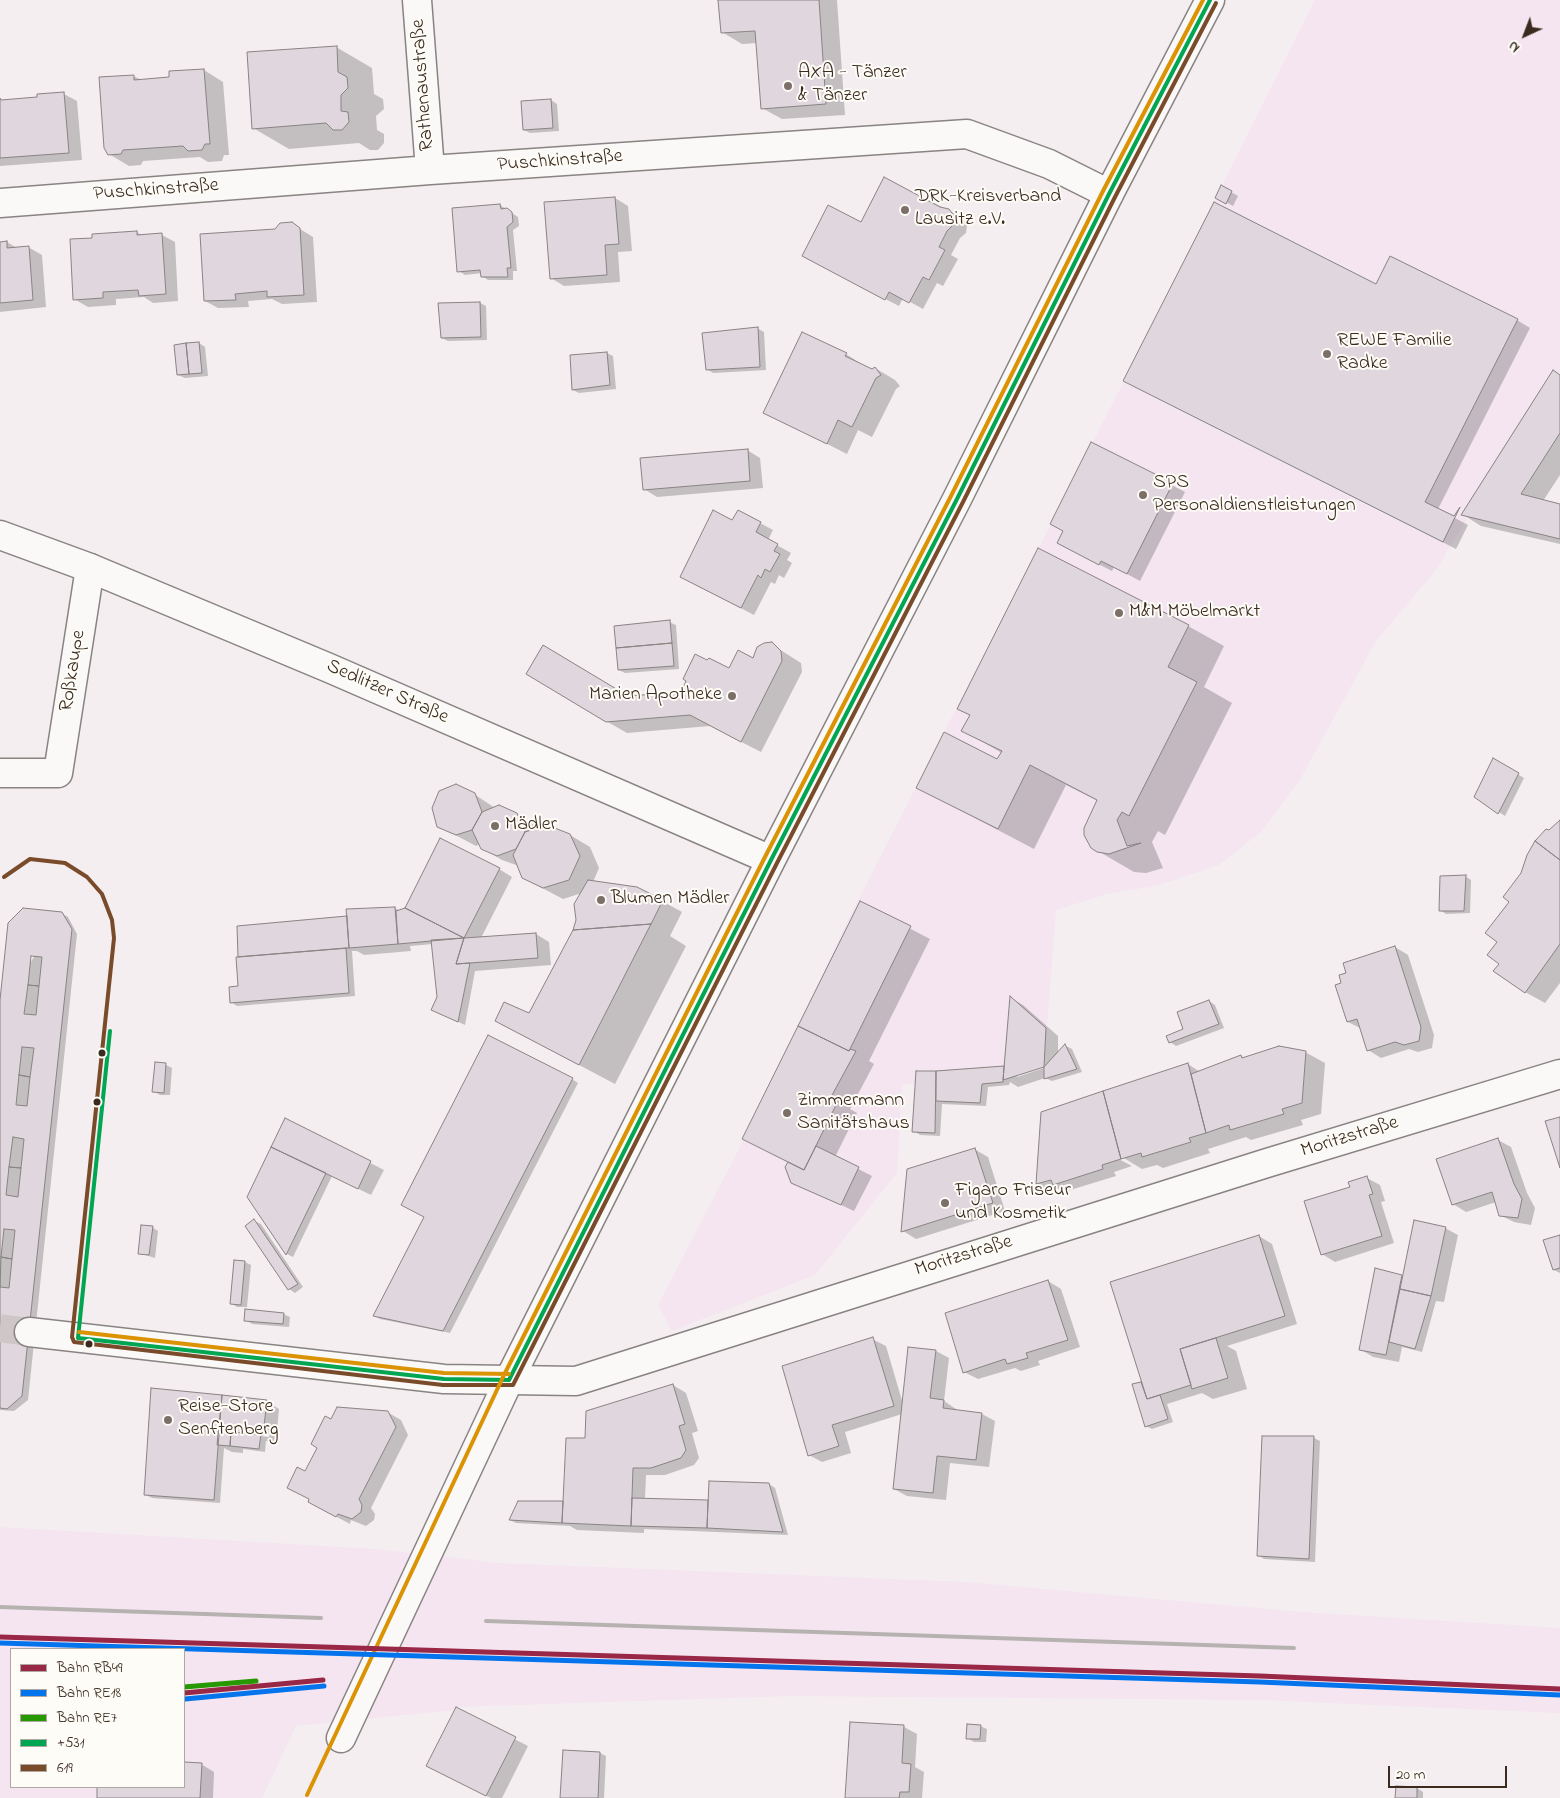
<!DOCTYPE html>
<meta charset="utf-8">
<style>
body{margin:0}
#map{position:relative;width:1560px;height:1798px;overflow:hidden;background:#f4eef1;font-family:"Indie Flower",sans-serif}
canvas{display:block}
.legend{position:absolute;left:10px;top:1648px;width:175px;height:140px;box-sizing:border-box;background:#fdfcf7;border:1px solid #afa8a0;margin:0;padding:6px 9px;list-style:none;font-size:15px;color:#3b2a1e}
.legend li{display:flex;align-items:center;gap:10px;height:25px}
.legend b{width:25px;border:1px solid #afa8a0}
.north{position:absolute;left:1500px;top:10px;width:50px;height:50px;-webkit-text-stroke:4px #fdfcf7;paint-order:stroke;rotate:223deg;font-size:14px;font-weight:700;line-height:20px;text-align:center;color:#3b2a1e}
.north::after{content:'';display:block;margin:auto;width:18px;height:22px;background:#3b2a1e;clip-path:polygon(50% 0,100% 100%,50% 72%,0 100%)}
.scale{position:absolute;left:1388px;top:1766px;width:119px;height:22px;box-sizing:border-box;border:2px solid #3b2a1e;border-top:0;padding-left:6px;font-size:15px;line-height:18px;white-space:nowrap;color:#3b2a1e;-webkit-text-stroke:4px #fdfcf7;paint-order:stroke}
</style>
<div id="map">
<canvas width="1560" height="1798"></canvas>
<ul class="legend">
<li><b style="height:6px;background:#992746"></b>Bahn RB49</li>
<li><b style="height:6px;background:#0474ec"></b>Bahn RE18</li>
<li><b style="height:6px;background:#269900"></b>Bahn RE7</li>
<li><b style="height:6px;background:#00a651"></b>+531</li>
<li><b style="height:6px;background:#7a4b2a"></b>619</li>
</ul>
<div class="north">N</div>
<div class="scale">20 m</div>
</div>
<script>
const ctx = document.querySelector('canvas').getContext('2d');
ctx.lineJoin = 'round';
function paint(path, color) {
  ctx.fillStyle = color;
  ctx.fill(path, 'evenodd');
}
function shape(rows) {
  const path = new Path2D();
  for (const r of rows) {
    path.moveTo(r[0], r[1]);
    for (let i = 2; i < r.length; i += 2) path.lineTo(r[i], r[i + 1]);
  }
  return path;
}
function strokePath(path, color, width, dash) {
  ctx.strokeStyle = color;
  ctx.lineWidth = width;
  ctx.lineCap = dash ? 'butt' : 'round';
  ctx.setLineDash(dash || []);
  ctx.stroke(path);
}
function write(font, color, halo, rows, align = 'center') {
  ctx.font = font + ' "Indie Flower",sans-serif';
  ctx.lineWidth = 4;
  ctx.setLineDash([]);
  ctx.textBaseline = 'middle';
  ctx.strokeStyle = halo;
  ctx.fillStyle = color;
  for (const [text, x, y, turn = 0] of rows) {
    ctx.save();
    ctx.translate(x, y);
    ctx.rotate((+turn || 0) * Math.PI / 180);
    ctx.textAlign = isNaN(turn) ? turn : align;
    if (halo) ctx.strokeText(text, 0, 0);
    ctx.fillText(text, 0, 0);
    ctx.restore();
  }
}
paint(shape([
 [1315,0,1560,0,1560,387,1551,382,1436,570,1376,641,1301,778,1262,831,1219,865,1159,885,1107,894,1056,910,1044,1067,1003,1080,937,1086,902,1084,897,1173,815,1275,672,1331,658,1305,737,1153,852,912,1118,393],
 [0,1527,375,1549,499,1563,966,1582,1302,1612,1560,1628,1560,1713,1259,1700,791,1696,456,1707,454,1710,296,1726,262,1798,0,1798],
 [11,1649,184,1649,184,1787,11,1787]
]), '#f4e5f0');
paint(shape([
 [720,0,837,0,845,115,782,119,762,108,757,43,742,44,722,32],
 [336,47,372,68,374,94,383,99,384,109,376,116,377,130,384,134,384,143,378,150,370,150,359,143,289,149,253,128],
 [204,70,223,82,229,155,224,155,222,161,208,162,200,157,143,161,141,165,129,166,109,154,133,76,142,80,170,78],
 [64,94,77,101,82,160,0,166,0,99,4,101,38,98],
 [551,100,557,104,559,131,530,133,524,130],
 [885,179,948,210,962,218,967,225,966,233,960,238,951,255,958,259,943,286,937,283,923,309,903,298,899,306,816,263,861,224],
 [1222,187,1238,196,1233,206,1217,197],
 [615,198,628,206,632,251,618,252,620,282,564,286,551,278],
 [500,205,518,217,519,226,513,230,517,271,513,271,513,280,488,280,482,276,482,273,465,275,459,271],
 [292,224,313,237,317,302,282,304,272,299,248,301,249,307,218,308,205,301,276,230],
 [137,232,143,236,162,235,175,242,178,301,153,303,144,297,116,299,116,305,88,307,74,299,94,239],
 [7,242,17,248,28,247,42,255,46,307,0,312,0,243],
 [1377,286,1517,320,1530,328,1438,509,1468,525,1456,549,1138,388],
 [480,303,486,306,487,340,448,341,442,338,440,304],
 [757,328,764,332,766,370,713,373,707,369],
 [803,333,846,354,872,371,875,368,895,380,900,386,896,389,872,437,858,430,847,454,764,412],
 [199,343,205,347,208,376,185,378,178,375],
 [607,353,613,356,616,389,579,393,573,390,571,356],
 [1560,376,1560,475,1543,501,1560,505,1560,544,1481,526,1462,514],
 [1092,444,1185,492,1140,581,1114,567,1112,571,1071,550,1064,531],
 [747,450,760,458,763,488,657,497,644,489],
 [733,522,760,523,773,530,768,540,791,553,787,560,792,563,784,578,779,575,775,584,771,582,754,615,694,584],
 [669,622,676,625,679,669,625,673,619,670],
 [1188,626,1224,646,1204,687,1232,703,1165,835,1158,831,1152,842,1163,868,1146,873,1134,872,1098,851,1098,801,1066,785,1034,849,918,788,998,761,1002,753,963,731],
 [771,644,801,663,802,672,761,752,710,726,627,733,606,721,628,697,682,693,754,660],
 [1493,760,1524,778,1505,816,1475,797],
 [474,794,495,808,516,814,536,826,538,829,570,835,590,847,599,868,593,882,662,901,682,912,670,936,686,946,615,1084,496,1021,530,1015,574,930,582,893,563,899,523,878,519,866,502,860,482,848,480,844,476,846,438,826],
 [1560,822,1560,983,1545,1003,1525,992,1500,964,1498,942,1522,873,1549,832],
 [499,869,512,877,481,938,536,934,549,942,551,965,475,971,465,1025,439,1013,433,944,410,946,411,951,364,955,357,951,352,951,355,996,237,1006,231,1002,239,987,346,918,395,908,400,911],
 [1465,876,1471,880,1470,913,1446,914,1440,910],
 [861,903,930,939,869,1061,874,1064,850,1109,857,1113,835,1157,872,1176,854,1211,792,1182,789,1163,744,1138],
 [61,913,68,917,77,934,28,1400,14,1411,0,1410,0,1012],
 [1395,947,1408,955,1434,1035,1432,1048,1418,1052,1409,1049,1381,1058,1368,1050,1362,1029,1348,1022,1337,986,1343,984],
 [1011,998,1023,1005,1058,1036,1058,1054,1066,1046,1072,1049,1082,1072,1052,1081,1045,1078,1018,1087,1010,1082,1009,1085,988,1087,986,1106,942,1104,940,1136,920,1135,914,1131,918,1072,1004,1067],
 [1050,1064,1050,1066,1017,1077,1017,1074],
 [1209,1001,1215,1005,1224,1028,1176,1046,1170,1042,1185,1030],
 [1305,1052,1325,1063,1321,1114,1301,1120,1303,1125,1251,1140,1246,1137,1208,1149,1210,1153,1163,1168,1157,1165,1142,1169,1117,1154,1115,1157,1132,1166,1114,1172,1116,1176,1067,1191,1061,1188,1050,1191,1037,1184,1042,1113,1188,1064,1200,1072,1241,1056,1245,1058],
 [166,1065,172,1068,170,1095,160,1095,153,1091],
 [572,1079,578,1083,450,1333,380,1319,374,1316,425,1217],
 [286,1120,384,1170,371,1195,332,1176,293,1257,287,1254,248,1197],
 [1498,1140,1511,1147,1527,1193,1535,1208,1531,1225,1514,1222,1500,1215,1496,1202,1466,1212,1453,1204],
 [974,1149,988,1157,1005,1211,916,1239,903,1231],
 [1367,1178,1380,1185,1385,1201,1381,1202,1394,1243,1335,1262,1322,1254,1351,1188],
 [254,1221,261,1224,303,1287,295,1293,289,1289],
 [152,1227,158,1231,155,1258,139,1253],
 [1445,1228,1458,1235,1444,1302,1436,1301,1422,1352,1402,1347,1399,1362,1373,1357,1360,1349,1376,1269,1403,1276],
 [1259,1236,1272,1244,1297,1324,1227,1346,1236,1351,1247,1389,1213,1399,1202,1393,1167,1404,1173,1422,1152,1429,1146,1426,1141,1383,1144,1385],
 [1560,1236,1560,1273,1554,1270],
 [235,1261,245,1262,251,1265,247,1307,237,1307,231,1303],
 [1048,1281,1061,1289,1080,1347,1038,1361,1040,1365,1021,1371,1015,1368,978,1379,964,1372],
 [283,1314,290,1317,289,1327,252,1324,246,1320],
 [872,1339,886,1346,903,1404,936,1351,949,1358,944,1401,956,1409,956,1411,982,1414,995,1421,989,1467,950,1463,946,1500,907,1496,894,1489,902,1414,845,1432,851,1453,822,1462,809,1455],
 [673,1385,686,1393,698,1431,692,1433,699,1458,694,1465,665,1475,646,1475,645,1499,710,1501,769,1484,775,1488,788,1535,644,1529,644,1533,577,1530,570,1526,516,1523,510,1520,564,1503,587,1439],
 [266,1401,279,1409,276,1442,266,1441,265,1452,243,1449,243,1453,232,1452,224,1448,220,1503,152,1498,146,1495],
 [258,1433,270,1434,269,1437,261,1436],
 [387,1412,401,1420,408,1435,371,1508,375,1514,374,1520,366,1526,351,1520,350,1524,322,1509,310,1499,306,1473,331,1421],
 [1314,1438,1320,1441,1315,1562,1264,1559,1258,1555],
 [456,1709,528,1746,502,1798,491,1798,441,1773],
 [980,1726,987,1729,986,1742,974,1742,967,1738],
 [904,1727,917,1734,915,1767,924,1772,922,1798,846,1798],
 [600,1753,606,1756,604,1798,562,1798],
 [184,1763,201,1764,214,1772,213,1798,98,1798,98,1787,184,1787],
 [1417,1788,1423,1792,1423,1798,1396,1798]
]), '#0003');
const building = shape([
 [718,0,819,0,826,104,761,109,755,31,721,33,718,0],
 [337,46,338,72,347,77,348,88,341,95,341,111,348,112,349,122,342,130,333,130,326,123,252,129,247,52,337,46],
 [204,69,210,144,205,144,202,150,188,151,183,146,123,150,121,154,108,155,104,148,99,77,134,75,134,80,169,77,169,71,204,69],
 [64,92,69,153,0,158,0,98,1,100,37,97,37,94,64,92],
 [551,99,553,128,523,130,521,101,551,99],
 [884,177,940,207,949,209,955,217,953,225,947,231,939,247,945,250,929,280,923,277,909,303,889,292,885,300,802,256,828,205,861,222,884,177],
 [1221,185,1232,191,1226,204,1215,198,1221,185],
 [615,197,619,244,605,245,607,275,550,279,544,202,615,197],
 [1214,202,1376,284,1390,256,1518,319,1425,502,1454,516,1460,507,1443,542,1123,381,1214,202],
 [500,204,501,209,507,208,512,212,513,222,507,227,511,268,507,268,508,277,481,277,480,270,457,272,452,208,500,204],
 [292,222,300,228,304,295,267,297,267,291,235,294,236,300,204,301,200,234,275,229,280,223,292,222],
 [137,231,137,235,162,233,166,294,139,296,138,290,103,292,103,298,73,300,70,239,92,238,92,234,137,231],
 [7,241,7,248,29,246,33,300,0,303,0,242,7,241],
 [480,302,481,337,441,338,438,303,480,302],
 [758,327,760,367,706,370,702,333,758,327],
 [802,332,847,353,845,356,872,369,875,367,881,375,876,378,852,427,838,420,827,444,763,413,802,332],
 [199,342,202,373,189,374,186,343,199,342],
 [186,343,189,374,177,375,174,345,186,343],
 [607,352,610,385,572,390,570,355,607,352],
 [1553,370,1560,375,1560,433,1521,494,1560,504,1560,539,1461,515,1553,370],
 [1091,442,1173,483,1127,574,1101,561,1099,565,1057,543,1063,531,1050,524,1091,442],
 [748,449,750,481,643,490,640,458,748,449],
 [713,510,732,520,738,510,761,522,756,532,778,544,774,551,780,554,770,572,765,569,761,578,758,575,741,608,680,577,713,510],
 [1038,548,1189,625,1168,667,1197,682,1129,816,1122,812,1117,820,1127,846,1141,843,1109,854,1097,852,1091,848,1084,835,1084,828,1097,800,1030,765,998,829,916,788,944,732,997,759,1002,751,961,731,970,715,957,709,1038,548],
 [670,620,672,643,616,648,614,626,670,620],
 [772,642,781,651,782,661,741,742,690,715,606,722,526,674,543,645,628,696,681,692,686,681,683,679,695,654,707,660,709,658,729,668,738,650,753,658,757,647,764,643,772,642],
 [672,643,674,666,618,670,616,648,672,643],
 [1493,758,1519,773,1498,814,1474,797,1493,758],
 [456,784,475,793,482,812,472,830,456,835,437,827,432,808,439,791,456,784],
 [499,805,517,813,525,832,516,849,497,856,481,849,472,830,482,812,499,805],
 [1560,820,1560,860,1535,841,1546,829,1549,830,1560,820],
 [547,825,570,834,580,856,569,880,543,888,522,878,513,855,525,832,547,825],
 [440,838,500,868,464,938,405,908,440,838],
 [1535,841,1560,860,1560,944,1525,993,1493,971,1499,964,1487,955,1497,942,1485,933,1509,902,1503,897,1521,873,1527,855,1535,841],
 [1466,875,1464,911,1439,911,1440,876,1466,875],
 [588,880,637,887,663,900,651,924,573,930,576,920,574,904,588,880],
 [860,901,911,926,849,1051,798,1026,860,901],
 [395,907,398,944,349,948,346,909,395,907],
 [23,908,62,912,72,929,22,1396,7,1409,0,1408,0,1000,8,923,23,908],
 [405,908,464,938,398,944,396,911,405,908],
 [347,916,349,948,238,957,237,926,347,916],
 [651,924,579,1065,495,1021,504,1002,529,1013,573,930,651,924],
 [536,933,538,958,456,964,464,938,536,933],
 [464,938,456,964,470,963,458,1022,431,1010,437,997,431,940,464,938],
 [1395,946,1421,1027,1419,1041,1404,1045,1395,1042,1367,1051,1357,1019,1347,1022,1335,985,1341,983,1339,975,1346,973,1343,963,1395,946],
 [346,948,349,993,230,1003,229,987,238,986,236,957,346,948],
 [31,956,42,957,39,986,28,985,31,956],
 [28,985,39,986,36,1015,24,1014,28,985],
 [1010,996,1046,1028,1044,1067,1003,1080,1010,996],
 [1209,1000,1219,1024,1169,1043,1166,1036,1183,1029,1177,1012,1209,1000],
 [798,1026,849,1051,850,1049,856,1051,831,1097,838,1101,804,1170,742,1139,798,1026],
 [488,1035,573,1078,443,1331,373,1316,424,1217,401,1205,488,1035],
 [1065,1044,1077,1069,1044,1079,1044,1067,1065,1044],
 [1279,1046,1306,1051,1302,1103,1282,1109,1284,1114,1230,1130,1229,1125,1206,1133,1191,1074,1241,1055,1242,1058,1279,1046],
 [22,1047,34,1048,30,1077,19,1075,22,1047],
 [155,1062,166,1063,164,1093,152,1092,155,1062],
 [1188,1063,1206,1133,1189,1138,1191,1142,1142,1157,1141,1153,1121,1159,1103,1091,1188,1063],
 [1004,1066,1003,1082,982,1084,980,1103,936,1101,936,1071,1004,1066],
 [916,1071,936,1071,935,1133,912,1132,916,1071],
 [19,1075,30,1077,27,1106,16,1105,19,1075],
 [1103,1091,1121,1159,1102,1165,1103,1169,1053,1185,1051,1180,1036,1184,1041,1112,1103,1091],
 [1560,1117,1560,1168,1545,1121,1560,1117],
 [285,1118,371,1161,358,1189,271,1147,285,1118],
 [13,1137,24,1139,21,1168,9,1167,13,1137],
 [1498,1138,1514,1184,1522,1199,1518,1218,1499,1216,1492,1192,1452,1205,1436,1159,1498,1138],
 [816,1146,859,1167,841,1205,791,1183,785,1167,788,1162,804,1170,816,1146],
 [271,1147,326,1173,286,1255,247,1197,271,1147],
 [975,1148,993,1203,901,1232,907,1169,975,1148],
 [9,1167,21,1168,18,1197,6,1195,9,1167],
 [1367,1176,1373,1194,1369,1195,1382,1236,1321,1255,1304,1201,1350,1187,1348,1182,1367,1176],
 [254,1219,298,1284,288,1290,245,1226,254,1219],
 [1414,1220,1446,1227,1431,1296,1400,1289,1414,1220],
 [141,1225,153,1226,149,1255,138,1254,141,1225],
 [4,1229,15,1230,12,1259,1,1257,4,1229],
 [1259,1235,1285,1316,1180,1349,1191,1385,1147,1399,1110,1282,1259,1235],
 [1560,1235,1560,1268,1553,1270,1543,1240,1560,1235],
 [1,1257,12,1259,9,1288,0,1287,1,1257],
 [234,1260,245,1261,241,1305,230,1304,234,1260],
 [1375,1268,1402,1275,1386,1355,1359,1350,1375,1268],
 [1048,1280,1068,1340,1026,1353,1028,1358,1007,1364,1005,1359,963,1373,945,1313,1048,1280],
 [1400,1289,1431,1296,1415,1349,1389,1342,1400,1289],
 [245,1309,284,1313,283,1324,244,1321,245,1309],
 [873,1337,894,1406,832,1425,839,1446,808,1456,782,1366,873,1337],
 [1216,1338,1228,1378,1192,1389,1180,1349,1216,1338],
 [908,1347,936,1350,930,1398,944,1400,943,1408,982,1413,976,1460,937,1456,933,1493,893,1489,908,1347],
 [1141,1382,1147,1399,1160,1395,1168,1419,1145,1427,1132,1384,1141,1382],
 [673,1384,685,1424,679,1426,686,1450,681,1458,651,1468,633,1468,631,1526,562,1523,566,1438,585,1438,586,1411,673,1384],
 [151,1388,222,1395,214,1500,144,1495,151,1388],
 [222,1395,267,1400,263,1435,231,1432,230,1446,217,1445,222,1395],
 [337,1407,388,1411,396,1427,359,1499,362,1505,361,1512,352,1519,338,1514,336,1517,308,1502,309,1499,287,1488,297,1467,305,1471,317,1448,311,1444,325,1416,331,1419,337,1407],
 [231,1432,261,1434,259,1449,230,1446,231,1432],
 [1262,1436,1314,1436,1309,1559,1257,1556,1262,1436],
 [709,1481,769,1483,783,1532,707,1528,709,1481],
 [632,1498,708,1500,707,1528,631,1526,632,1498],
 [518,1501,563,1501,562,1523,509,1520,518,1501],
 [456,1707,516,1737,486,1796,426,1766,456,1707],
 [850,1722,904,1725,902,1763,911,1764,909,1792,900,1792,899,1798,845,1798,850,1722],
 [967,1724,981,1725,980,1739,966,1739,967,1724],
 [563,1750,600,1752,598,1798,560,1798,563,1750],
 [184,1762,202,1763,200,1798,97,1798,97,1787,184,1787,184,1762],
 [1396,1786,1417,1787,1417,1798,1395,1798,1396,1786]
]);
paint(building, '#e0d6dd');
strokePath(building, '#898382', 1);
strokePath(shape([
 [0,1328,29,1332]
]), '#cfc7c7', 28, [28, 14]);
const minor = shape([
 [417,0,430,170],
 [0,203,430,170,967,134,1049,164,1109,194],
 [0,773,58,773,90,568],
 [29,1332,444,1379,576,1381,1267,1163,1560,1074]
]);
const major = shape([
 [0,535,90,568,329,668,771,860],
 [341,1738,509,1380,771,860,957,499,1109,194,1210,0]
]);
strokePath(minor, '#898382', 31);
strokePath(major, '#898382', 31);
strokePath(minor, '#faf9f8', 28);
strokePath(major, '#faf9f8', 28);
strokePath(shape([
 [0,1607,321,1618],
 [486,1621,1294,1648]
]), '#b5b2b0', 4);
strokePath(shape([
 [78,1338,444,1379,509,1380],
 [78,1338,110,1031],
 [509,1380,771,860,957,499,1109,194,1210,0]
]), '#00a651', 4);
strokePath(shape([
 [4,877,30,859,65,863,87,877,102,894,112,920,114,938,72,1337,74,1342,443,1385,513,1385,777,863,963,502,1115,197,1216,3]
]), '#7a4b2a', 4);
strokePath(shape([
 [79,1332,444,1373,509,1374],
 [307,1795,503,1377,765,857,951,496,1103,191,1203,0]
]), '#db9304', 4);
strokePath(shape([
 [0,1637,1260,1676,1560,1689],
 [184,1693,323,1680]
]), '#992746', 5);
strokePath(shape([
 [0,1643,1260,1682,1560,1695],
 [185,1699,324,1686]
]), '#0474ec', 5);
strokePath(shape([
 [184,1687,256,1681]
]), '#269900', 5);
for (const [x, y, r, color] of [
 [788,86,5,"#7c6f68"],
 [905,210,5,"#7c6f68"],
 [1327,354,5,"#7c6f68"],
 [1143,495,5,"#7c6f68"],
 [1119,613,5,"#7c6f68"],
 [732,696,5,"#7c6f68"],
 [495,826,5,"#7c6f68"],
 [601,900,5,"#7c6f68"],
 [102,1053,4.5,"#3b2a1e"],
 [97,1102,4.5,"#3b2a1e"],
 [787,1113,5,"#7c6f68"],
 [945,1203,5,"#7c6f68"],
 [89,1344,4.5,"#3b2a1e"],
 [168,1420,5,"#7c6f68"]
]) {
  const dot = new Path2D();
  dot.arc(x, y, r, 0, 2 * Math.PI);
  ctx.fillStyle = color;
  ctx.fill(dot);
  strokePath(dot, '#fdfcf7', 2);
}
write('20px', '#3b2a1e', '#fdfcf7', [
 ["AXA - Tänzer",798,74],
 ["& Tänzer",798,97],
 ["DRK-Kreisverband",915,198],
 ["Lausitz e.V.",915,221],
 ["REWE Familie",1337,342],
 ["Radke",1337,365],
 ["SPS",1153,484],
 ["Personaldienstleistungen",1153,507],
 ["M&M Möbelmarkt",1129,613],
 ["Marien Apotheke",722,696,"right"],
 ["Mädler",505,826],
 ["Blumen Mädler",611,900],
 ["Zimmermann",797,1102],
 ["Sanitätshaus",797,1125],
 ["Figaro Friseur",955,1192],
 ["und Kosmetik",955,1215],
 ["Reise-Store",178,1408],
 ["Senftenberg",178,1431]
], 'left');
write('20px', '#3b2a1e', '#fdfcf7', [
 ["Rathenaustraße",424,85,-94],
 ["Puschkinstraße",560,162,-4],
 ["Puschkinstraße",156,191,-4],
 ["Roßkaupe",74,671,-81],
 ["Sedlitzer Straße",387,693,24],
 ["Moritzstraße",1350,1138,-17],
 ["Moritzstraße",964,1257,-17]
]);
</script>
